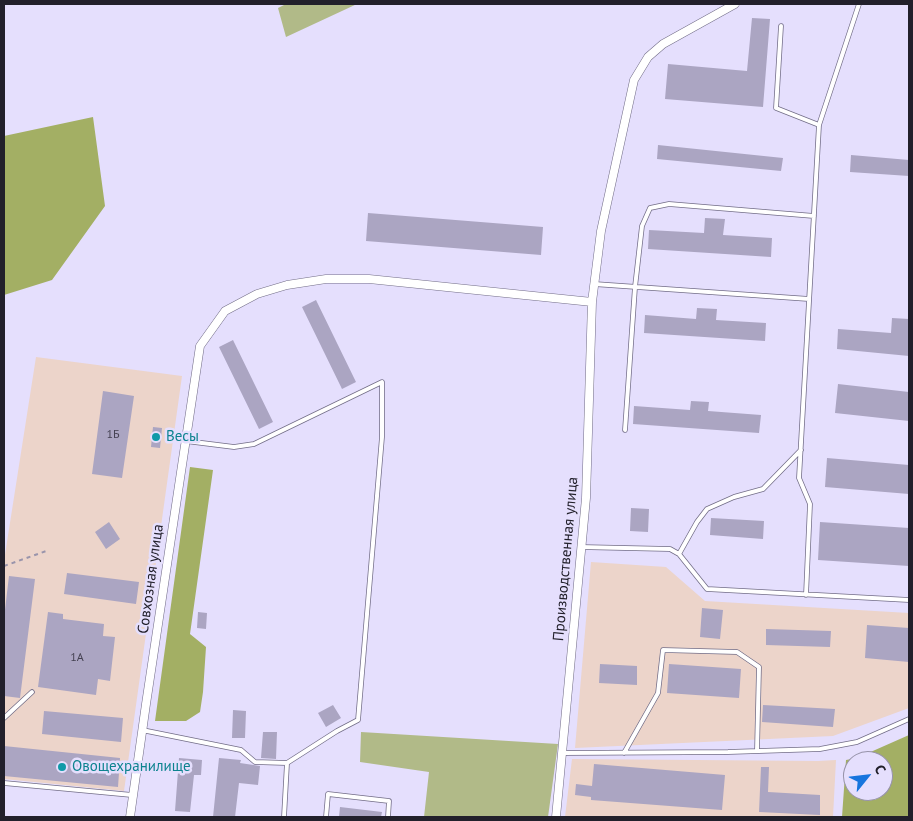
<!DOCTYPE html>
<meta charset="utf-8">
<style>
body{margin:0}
#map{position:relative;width:913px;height:821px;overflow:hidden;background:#e5dffd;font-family:"PT Sans",sans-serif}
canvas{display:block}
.frame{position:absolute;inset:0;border:5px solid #22202b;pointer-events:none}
.north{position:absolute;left:843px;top:751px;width:50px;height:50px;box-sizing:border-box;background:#e5dffd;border:1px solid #9793a9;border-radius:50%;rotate:61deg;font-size:14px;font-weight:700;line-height:20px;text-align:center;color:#22202b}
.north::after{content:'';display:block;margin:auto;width:18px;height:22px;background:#1875de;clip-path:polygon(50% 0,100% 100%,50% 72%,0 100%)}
</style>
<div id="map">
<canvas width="913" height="821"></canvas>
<div class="frame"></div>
<div class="north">С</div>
</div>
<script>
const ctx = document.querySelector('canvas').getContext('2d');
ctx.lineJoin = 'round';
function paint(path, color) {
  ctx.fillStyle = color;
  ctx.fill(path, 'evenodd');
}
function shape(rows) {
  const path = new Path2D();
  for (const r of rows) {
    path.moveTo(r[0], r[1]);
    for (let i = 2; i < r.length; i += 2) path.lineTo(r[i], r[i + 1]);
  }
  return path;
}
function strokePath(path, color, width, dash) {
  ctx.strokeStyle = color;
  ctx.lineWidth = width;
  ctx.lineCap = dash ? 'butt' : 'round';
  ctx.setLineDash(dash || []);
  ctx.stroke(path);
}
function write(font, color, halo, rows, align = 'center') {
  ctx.font = font + ' "PT Sans",sans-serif';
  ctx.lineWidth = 5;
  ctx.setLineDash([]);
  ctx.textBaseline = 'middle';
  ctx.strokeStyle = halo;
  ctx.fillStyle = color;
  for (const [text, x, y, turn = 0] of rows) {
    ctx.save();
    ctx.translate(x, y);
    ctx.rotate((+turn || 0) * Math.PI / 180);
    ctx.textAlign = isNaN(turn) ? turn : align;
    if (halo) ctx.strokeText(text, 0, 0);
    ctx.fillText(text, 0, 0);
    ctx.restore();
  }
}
paint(shape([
 [36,357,182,376,124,791,4,779,4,561],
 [591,562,666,567,705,601,909,613,909,708,833,736,575,748],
 [572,759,818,761,836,760,833,817,565,817]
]), '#ecd4ca');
paint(shape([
 [286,4,357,4,286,37,278,8],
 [361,732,558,744,548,817,424,817,429,772,360,762]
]), '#b1ba88');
paint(shape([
 [93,117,105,206,52,280,4,295,4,136],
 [190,467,213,470,190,634,206,647,203,692,200,712,186,721,155,721],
 [909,735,909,817,842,817,846,760,857,758],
 [853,761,883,761,883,791,853,791]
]), '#a3af64');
paint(shape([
 [752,18,770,19,763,107,665,99,668,64,747,71],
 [658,145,783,158,781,171,657,159],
 [851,155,909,160,909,176,850,172],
 [368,213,543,227,541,255,366,241],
 [705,218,725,219,723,235,772,238,771,257,648,249,649,230,704,233],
 [316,300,356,382,342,389,302,307],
 [697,308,717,309,716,320,766,323,765,341,644,333,645,315,696,319],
 [892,318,909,319,909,356,837,349,838,329,891,333],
 [233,340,273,422,259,429,219,347],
 [838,384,909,392,909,421,835,413],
 [103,391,134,396,122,478,92,474],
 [691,401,709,402,708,411,761,415,759,433,633,424,634,406,690,410],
 [153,427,162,428,160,448,151,447],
 [827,458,909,465,909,494,825,487],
 [631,508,649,509,648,532,630,531],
 [711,518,764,521,763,539,710,535],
 [109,522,120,539,106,549,95,532],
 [820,522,909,528,909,566,818,560],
 [67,573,139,582,136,604,64,594],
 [9,576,35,579,20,698,4,696,4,618],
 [702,608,723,610,720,639,700,637],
 [48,612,63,614,63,619,104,624,103,636,115,637,110,681,98,679,96,695,38,687],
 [198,612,207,613,206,629,197,628],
 [867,625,909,628,909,662,865,658],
 [766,629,831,631,830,647,766,645],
 [600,664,637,666,637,685,599,683],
 [669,664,741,669,739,698,667,693],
 [333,705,341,718,326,727,318,713],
 [763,705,835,709,833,727,762,722],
 [233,710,246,711,245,738,232,738],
 [44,711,123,718,121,742,42,734],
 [263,732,277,732,276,759,261,758],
 [4,746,120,758,118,787,4,776],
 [179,758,202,760,201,775,194,775,190,812,175,811],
 [219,758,241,760,240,763,260,766,258,785,239,783,235,817,213,817],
 [594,764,725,775,722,810,591,800,591,797,575,795,576,784,592,786],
 [761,767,769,767,768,792,820,795,820,815,759,812],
 [340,807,382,812,381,817,339,817]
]), '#aba5c2');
const lane = shape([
 [781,26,776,108,819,125],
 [594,284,809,299],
 [625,430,635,287,642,226,650,208,669,204,814,216],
 [186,441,234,447,254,444,382,382,382,437,358,720,337,731,287,763],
 [580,547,670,549,679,554,707,589,909,600],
 [679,554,697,522,707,509,734,497,763,489,801,450],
 [806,595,810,504,799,478,819,125,859,4],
 [4,718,32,692],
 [142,730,241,750,255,762,287,763,284,817],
 [563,753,728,752,820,749,857,742,909,719],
 [624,753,658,693,663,650,737,652,759,667,757,751],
 [4,783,132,795],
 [326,817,328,794,389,801,388,817]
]);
const street = shape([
 [130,817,146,704,200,346,225,311,257,294,287,285,326,279,369,279,592,302,601,231,634,80,648,57,663,44,735,4],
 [556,817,586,498,592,302]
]);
strokePath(lane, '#726d87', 5.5);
strokePath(street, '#726d87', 9);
strokePath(shape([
 [4,566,49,550]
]), '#9994ab', 2, [4, 4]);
strokePath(lane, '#fff', 4);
strokePath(street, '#fff', 8);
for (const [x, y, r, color] of [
 [156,437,5,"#0f9aa8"],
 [62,767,5,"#0f9aa8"]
]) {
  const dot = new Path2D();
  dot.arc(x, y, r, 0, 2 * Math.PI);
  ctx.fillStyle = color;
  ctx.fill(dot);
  strokePath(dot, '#e5dffd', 2);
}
write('12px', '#444151', null, [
 ["1Б",113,435],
 ["1А",77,658]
]);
write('15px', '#0d838f', '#e5dffd', [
 ["Весы",166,437],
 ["Овощехранилище",72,767]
], 'left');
write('15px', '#22202b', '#e5dffd', [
 ["Производственная улица",566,559,-85],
 ["Совхозная улица",151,579,-82]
]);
</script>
